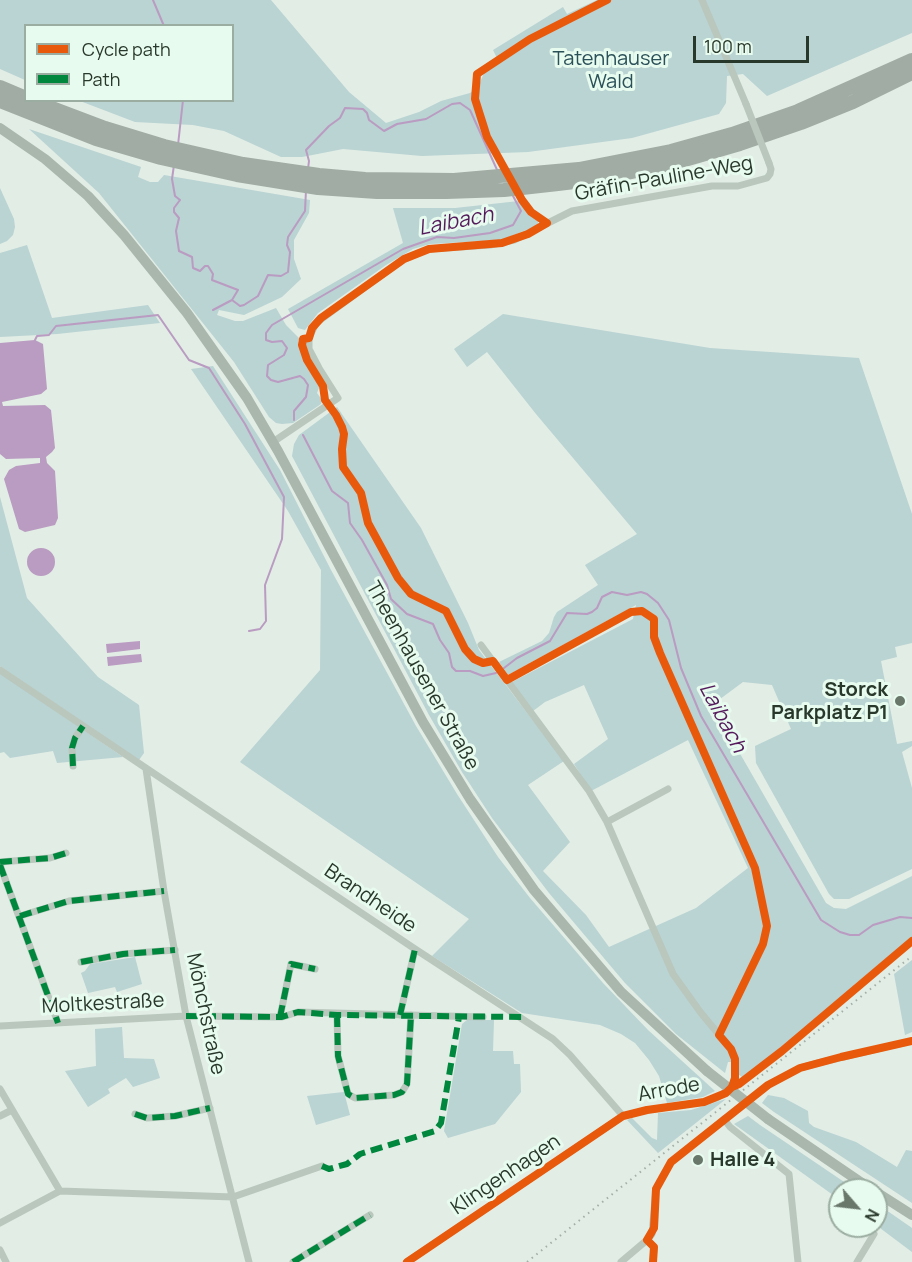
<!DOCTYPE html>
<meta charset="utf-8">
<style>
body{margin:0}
#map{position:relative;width:912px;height:1262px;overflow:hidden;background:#e1ede5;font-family:Manrope,sans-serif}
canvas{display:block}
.legend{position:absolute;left:24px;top:24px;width:210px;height:78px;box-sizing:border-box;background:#e8fbef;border:2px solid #9bada0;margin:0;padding:8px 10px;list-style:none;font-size:18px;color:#28382a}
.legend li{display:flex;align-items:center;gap:12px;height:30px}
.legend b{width:30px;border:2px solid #9bada0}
.north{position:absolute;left:828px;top:1178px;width:60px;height:60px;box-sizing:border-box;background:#e8fbef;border:2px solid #9bada0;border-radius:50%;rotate:118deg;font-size:16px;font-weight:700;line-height:24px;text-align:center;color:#28382a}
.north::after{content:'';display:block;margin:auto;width:21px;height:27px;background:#69776b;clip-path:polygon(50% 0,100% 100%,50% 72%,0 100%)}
.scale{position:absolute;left:693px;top:36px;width:116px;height:27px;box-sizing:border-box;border:3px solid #28382a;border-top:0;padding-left:8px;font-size:18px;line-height:21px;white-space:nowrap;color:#28382a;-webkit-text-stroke:4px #e8fbef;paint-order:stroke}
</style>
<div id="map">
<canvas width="912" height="1262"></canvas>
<ul class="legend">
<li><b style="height:8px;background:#e8590c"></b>Cycle path</li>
<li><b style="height:8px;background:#00873e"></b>Path</li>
</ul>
<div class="north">N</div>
<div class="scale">100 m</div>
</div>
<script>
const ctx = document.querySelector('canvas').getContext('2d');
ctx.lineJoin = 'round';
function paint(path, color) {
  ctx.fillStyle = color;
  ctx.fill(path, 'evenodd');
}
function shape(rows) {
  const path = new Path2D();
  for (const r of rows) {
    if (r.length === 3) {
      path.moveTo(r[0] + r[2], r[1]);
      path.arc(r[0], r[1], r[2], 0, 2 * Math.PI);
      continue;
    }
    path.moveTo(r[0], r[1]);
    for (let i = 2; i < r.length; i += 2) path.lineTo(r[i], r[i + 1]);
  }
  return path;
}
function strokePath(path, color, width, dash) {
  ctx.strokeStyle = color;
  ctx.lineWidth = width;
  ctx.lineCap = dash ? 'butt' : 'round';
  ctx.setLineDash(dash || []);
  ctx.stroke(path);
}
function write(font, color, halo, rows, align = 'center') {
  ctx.font = font + ' Manrope,sans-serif';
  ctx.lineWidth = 6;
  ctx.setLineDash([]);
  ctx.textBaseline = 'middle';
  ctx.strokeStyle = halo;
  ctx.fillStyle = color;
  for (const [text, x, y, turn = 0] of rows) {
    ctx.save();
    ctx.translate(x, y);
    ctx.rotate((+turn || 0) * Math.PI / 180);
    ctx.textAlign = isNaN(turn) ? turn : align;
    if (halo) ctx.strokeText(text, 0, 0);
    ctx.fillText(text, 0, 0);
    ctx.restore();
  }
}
paint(shape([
 [0,0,271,0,349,92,386,123,419,112,441,101,470,93,478,87,484,73,499,62,493,50,563,7,567,14,597,0,912,0,912,33,767,96,743,74,727,76,726,103,719,114,632,138,528,152,422,156,343,149,302,157,281,157,224,131,193,125,135,122,80,101,232,100,232,26,26,26,25,80,0,69],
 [29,129,141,167,138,177,150,182,158,182,164,175,310,200,309,213,294,240,294,259,301,279,282,297,244,315,219,310,217,315,235,321,243,321,276,308,286,325,300,339,298,341,305,361,320,385,317,393,322,400,321,404,293,423,282,424,276,423,269,417,234,362,99,193],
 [0,188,14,219,15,227,13,235,7,241,0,244],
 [519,201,527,211,538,220,538,225,502,240,430,244,413,249,386,265,318,313,305,330,298,328,288,309,403,243,393,208,455,208],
 [27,245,52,318,148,305,160,323,57,334,0,337,0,253],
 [503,314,710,348,859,358,912,514,912,643,895,647,897,657,881,661,897,744,912,741,912,746,902,752,912,788,912,869,849,899,834,899,829,894,756,763,755,746,791,729,772,685,743,682,712,705,826,903,834,908,846,909,912,876,912,937,854,985,855,988,780,1049,742,1077,739,1075,738,1062,728,1062,725,1073,676,1034,625,983,549,893,492,818,462,772,429,715,292,456,294,444,299,435,337,407,421,528,468,623,479,650,564,761,528,785,570,842,543,871,586,915,609,947,696,908,748,868,688,740,591,791,574,764,608,739,584,685,545,702,533,711,512,682,633,619,636,605,508,675,499,662,542,641,549,633,554,617,557,612,598,585,585,565,637,534,536,414,487,352,467,367,454,349],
 [213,366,280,470,331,570,416,726,457,794,498,857,530,898,603,983,648,1030,715,1091,703,1097,667,1103,659,1076,649,1060,635,1043,621,1034,600,1025,522,1013,432,956,469,919,240,762,320,670,321,570,288,511,191,369],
 [0,497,27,598,98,677,139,705,144,753,139,760,0,666],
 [0,673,123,757,57,763,53,751,10,758,4,752,0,753],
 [135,957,142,984,117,992,115,987,88,993,81,973,85,971,90,964],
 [912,960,912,1032,905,1035,894,974],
 [467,1020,494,1020,493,1051,513,1051,514,1064,520,1064,521,1092,495,1124,448,1138,444,1131,462,1024],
 [122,1027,124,1058,154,1059,160,1078,133,1087,126,1078,108,1089,110,1093,88,1107,65,1071,96,1066,95,1029],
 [344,1092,350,1115,316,1125,307,1096],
 [768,1095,784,1098,808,1111,809,1123,814,1127,856,1142,897,1167,906,1150,912,1151,912,1203,774,1112,762,1103],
 [726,1099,658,1153,627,1120,632,1118,652,1138,657,1140,658,1113,691,1110],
 [748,1116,760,1125,856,1190,840,1190,840,1200,734,1124],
 [876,1203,912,1228,912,1252,876,1225]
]), '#bad3d3');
paint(shape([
 [35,340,43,344,47,389,41,394,2,402,3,406,45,405,51,410,55,448,52,452,46,457,47,463,55,471,58,518,55,525,25,532,19,529,4,479,9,470,16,466,40,463,40,458,6,459,0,454,0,343],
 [41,562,14],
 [140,641,140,649,107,653,106,644],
 [141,654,142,662,108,666,107,657]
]), '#ba9bc1');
strokePath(shape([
 [153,0,164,26],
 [178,145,183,100],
 [174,165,172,179,175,196,180,200,174,208,174,212,179,218,176,231,179,251,192,257,193,268,200,271,205,266,208,266,213,274,212,280,238,290,232,300,240,306,244,305,258,296,268,275,281,276,288,272,290,252,287,245,288,237,305,211,306,190],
 [308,169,309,161,306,150,329,126,340,118,345,108,363,109,367,113,369,120,384,131,397,124,426,119,452,104,460,103,470,110,498,172],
 [213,310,232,300],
 [35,340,37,336,49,335,56,326,158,315,189,360,209,368,245,424,284,497,282,539,265,585,266,621,260,629,249,631],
 [294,420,294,411,306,397,308,385,304,379,300,376,278,382,271,380,267,376,268,365,284,355,287,348,282,341,272,342,266,340,266,333,272,325,403,249,437,237,454,238,490,233,513,225,521,211,512,194],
 [303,435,332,491,348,503,350,523,362,540,387,585,391,599,407,614,433,624,440,640,449,653,452,667,456,671,470,671,483,676,496,673],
 [504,668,517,658,550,641,567,613,587,614,592,612,597,608,602,597,612,592,627,595,641,592,647,594,658,603,669,620,681,668,701,716,821,920,840,932,850,935,859,935,873,925,900,917,912,918]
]), '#ba9bc1', 2);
strokePath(shape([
 [702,0,746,104],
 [477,74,530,39,607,0],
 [273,442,338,398,319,368,309,349,309,338,316,323,404,259,429,249,490,245,514,240,572,211,712,186,738,186,767,178,770,174,771,169,769,163],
 [0,670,415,949,553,1039,570,1055,623,1116],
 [73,766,72,748,75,738,83,726],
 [146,769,164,891,186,1016,249,1262],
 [607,822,668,789],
 [0,862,50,858,66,853],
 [0,865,58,1023],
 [20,916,69,901,164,891],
 [81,962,123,954,175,950],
 [337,1015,338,1056,348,1094,355,1098,394,1095,402,1092,407,1084,411,1015],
 [400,1015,415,949],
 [280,1017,291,964,315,969],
 [0,1026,186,1016,282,1017,298,1012,483,1017],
 [0,1089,60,1191],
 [135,1114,147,1118,175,1116,210,1108],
 [0,1116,12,1110],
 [724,1119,730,1127,789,1174,798,1262],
 [0,1223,60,1191,233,1197,322,1166],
 [647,1240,654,1247,653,1262],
 [0,1250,6,1262],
 [293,1262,370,1215],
 [407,1262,623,1116,647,1110,704,1102,717,1098,732,1087,735,1078,735,1059,731,1049,701,1013,673,974,607,822,589,791,481,645],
 [621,1262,647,1240,652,1234,656,1189,671,1162,768,1085,800,1068,822,1062,912,1041],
 [857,1262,874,1234]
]), '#b9c7bd', 7);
strokePath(shape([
 [0,128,45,159,88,196,124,235,187,313,247,398,278,451,423,722,470,799,534,890,621,992,707,1071],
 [768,1119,872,1190],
 [876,1192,912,1215]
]), '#aab7ad', 10);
strokePath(shape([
 [0,87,26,98],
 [31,100,105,128,164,146,243,164,319,175,365,179,454,180,579,169,671,151,732,134,798,111,912,60],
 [0,101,96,139,161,158,237,175,318,188,377,192,446,192,504,190,558,184,599,179,674,163,740,144,801,123,853,102,912,73]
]), '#a0aca4', 14);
strokePath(shape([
 [527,1262,912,956]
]), '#a4afa7', 2, [1.5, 4.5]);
strokePath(shape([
 [746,104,769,163]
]), '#b9c7bd', 7);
strokePath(shape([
 [707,1071,768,1119]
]), '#aab7ad', 10);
strokePath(shape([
 [73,766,72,748,75,738,83,726],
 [0,862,50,858,66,853],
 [0,865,58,1023],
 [20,916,69,901,164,891],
 [81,962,123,954,175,950],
 [337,1015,338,1056,348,1094,355,1098,394,1095,402,1092,407,1084,411,1015],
 [400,1015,415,949],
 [186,1016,282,1017,298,1012,337,1015,522,1017],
 [280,1017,291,964,315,969],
 [135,1114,147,1118,175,1116,210,1108],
 [322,1166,329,1169,347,1164,360,1154,435,1131,441,1123,459,1017],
 [293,1262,370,1215]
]), '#00873e', 6, [12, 6]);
strokePath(shape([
 [732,1087,739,1084,782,1051,912,941],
 [407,1262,623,1116,647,1110,704,1102,726,1093,732,1087,735,1078,735,1059,731,1049,719,1035,763,944,767,926,755,868,660,653,654,637,654,619,642,611,631,612,507,680,493,661,483,663,474,659,465,649,446,611,411,594,398,578,368,523,361,493,343,467,342,449,344,434,342,427,336,415,325,400,323,386,307,360,302,345,303,339,309,338,312,328,321,318,404,259,429,249,502,243,528,234,547,223,531,212,522,200,487,137,475,99,477,74,530,39,607,0],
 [653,1262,654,1247,647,1240,654,1228,656,1189,671,1162,768,1085,800,1068,841,1057,912,1041]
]), '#e8590c', 8);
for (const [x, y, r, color] of [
 [900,701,6,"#69776b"],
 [698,1160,6,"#69776b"]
]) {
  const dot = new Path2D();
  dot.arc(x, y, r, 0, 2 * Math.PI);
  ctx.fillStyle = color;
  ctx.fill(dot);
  strokePath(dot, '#e8fbef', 2);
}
write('20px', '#2a5058', '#e8fbef', [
 ["Tatenhauser",611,59],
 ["Wald",611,82]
]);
write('20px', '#28382a', '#e8fbef', [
 ["Gräfin-Pauline-Weg",664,179,-10],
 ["Theenhausener Straße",422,676,61],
 ["Brandheide",370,899,34],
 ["Moltkestraße",103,1004,-3],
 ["Mönchstraße",205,1014,78],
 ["Arrode",669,1090,-10],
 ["Klingenhagen",506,1175,-34]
]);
write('bold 20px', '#28382a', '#e8fbef', [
 ["Storck",888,690],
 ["Parkplatz P1",888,713],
 ["Halle 4",710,1160,"left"]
], 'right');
write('italic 21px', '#551a5c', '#e8fbef', [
 ["Laibach",456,222,-11],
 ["Laibach",722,718,62]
]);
</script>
